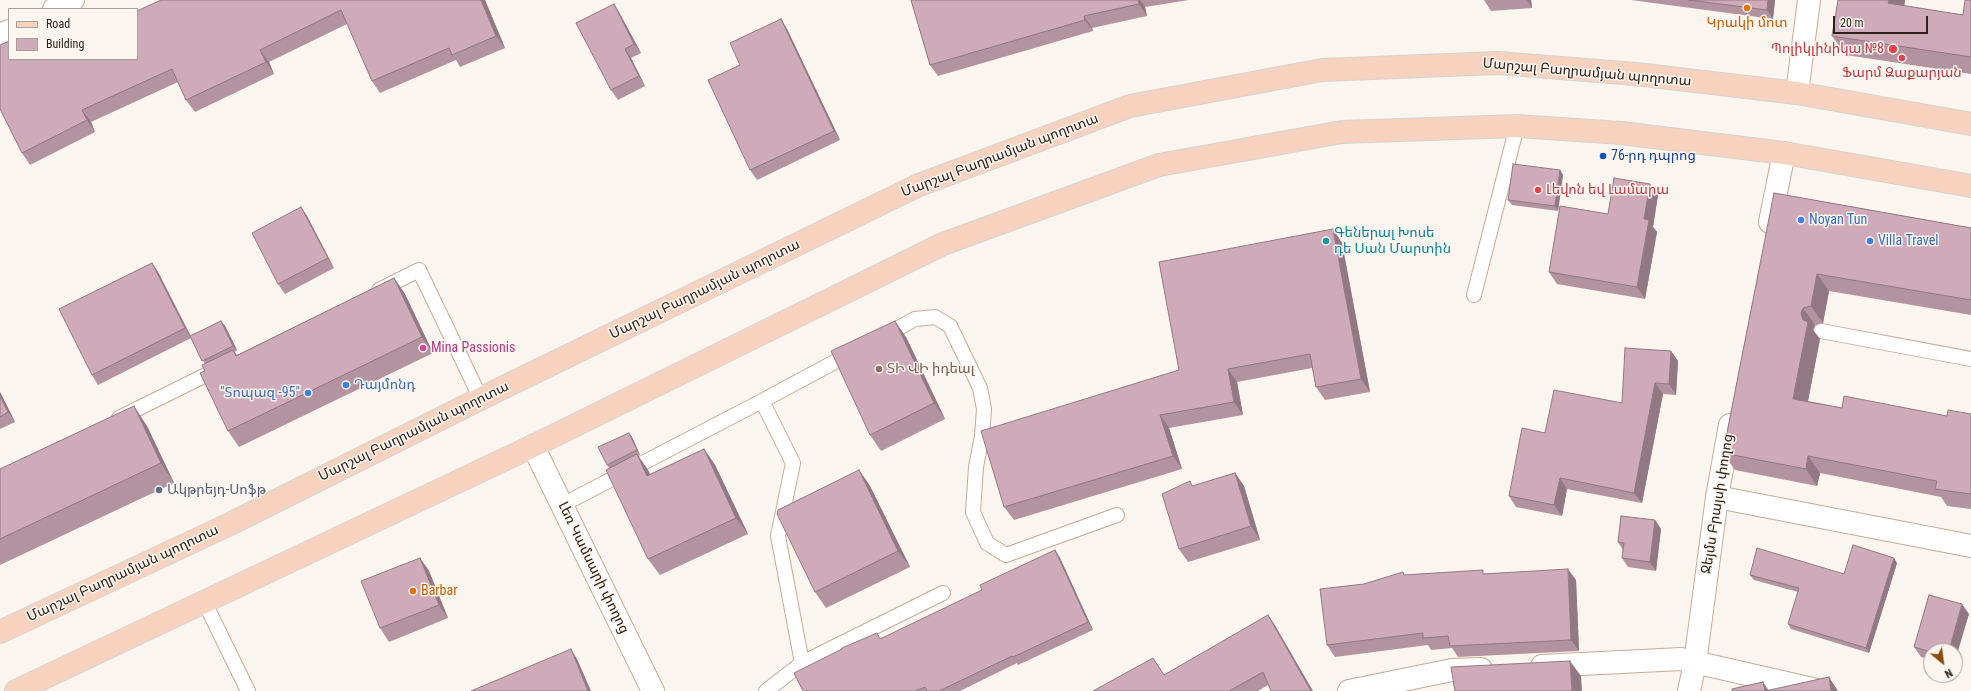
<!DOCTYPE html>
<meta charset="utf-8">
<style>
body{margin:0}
#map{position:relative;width:1971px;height:691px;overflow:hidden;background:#fbf5f0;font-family:"Roboto Condensed",sans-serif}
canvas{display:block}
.legend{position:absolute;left:8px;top:8px;width:130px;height:52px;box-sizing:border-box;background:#fbf5f0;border:1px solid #a9a09a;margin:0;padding:5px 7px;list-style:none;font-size:12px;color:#2d2119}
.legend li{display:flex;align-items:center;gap:8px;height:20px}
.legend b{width:20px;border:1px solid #a9a09a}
.north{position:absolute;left:1923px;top:643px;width:40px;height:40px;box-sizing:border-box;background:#fbf5f0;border:1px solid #a9a09a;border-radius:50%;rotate:151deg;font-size:11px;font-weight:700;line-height:16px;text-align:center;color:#2d2119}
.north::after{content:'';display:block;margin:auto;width:14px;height:18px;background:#8a4d0c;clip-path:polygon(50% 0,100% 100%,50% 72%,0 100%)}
.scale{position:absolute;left:1833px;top:16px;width:95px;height:18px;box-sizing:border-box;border:2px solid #2d2119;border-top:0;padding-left:5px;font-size:12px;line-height:14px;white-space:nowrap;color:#2d2119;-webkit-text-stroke:3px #fbf5f0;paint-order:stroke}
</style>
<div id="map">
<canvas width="1971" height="691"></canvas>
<ul class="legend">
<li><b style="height:5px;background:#f7d3bf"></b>Road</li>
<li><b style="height:11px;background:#cfabb9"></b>Building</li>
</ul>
<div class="north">N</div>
<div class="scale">20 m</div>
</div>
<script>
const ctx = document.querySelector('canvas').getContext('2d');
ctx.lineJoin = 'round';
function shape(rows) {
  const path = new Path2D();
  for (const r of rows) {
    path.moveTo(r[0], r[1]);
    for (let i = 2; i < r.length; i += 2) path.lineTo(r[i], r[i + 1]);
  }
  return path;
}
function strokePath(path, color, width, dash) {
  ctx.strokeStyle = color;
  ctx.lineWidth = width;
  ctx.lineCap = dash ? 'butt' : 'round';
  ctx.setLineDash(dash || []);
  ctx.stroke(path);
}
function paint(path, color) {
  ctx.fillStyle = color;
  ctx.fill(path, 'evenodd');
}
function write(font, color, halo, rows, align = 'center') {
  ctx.font = font + ' "Roboto Condensed","Noto Sans Armenian",sans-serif';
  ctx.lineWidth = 3;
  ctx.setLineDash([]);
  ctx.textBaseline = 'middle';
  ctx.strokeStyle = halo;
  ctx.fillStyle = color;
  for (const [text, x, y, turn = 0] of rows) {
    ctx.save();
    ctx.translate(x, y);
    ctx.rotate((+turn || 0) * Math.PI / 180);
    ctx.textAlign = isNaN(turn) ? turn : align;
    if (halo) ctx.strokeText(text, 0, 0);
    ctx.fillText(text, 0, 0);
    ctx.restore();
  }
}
const service = shape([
 [379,290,419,270,481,399],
 [1474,295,1517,126],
 [1821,331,1971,359],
 [882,337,915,319,935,317,950,326,980,388,984,409,982,436,976,467,973,512,987,543,1006,555,1117,515],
 [762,401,853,352],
 [119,418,218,369],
 [562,505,762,401,793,463,778,536,802,663],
 [205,603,248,691],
 [766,691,802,663,943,593]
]);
const minor = shape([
 [54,9,73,0],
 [0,35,9,31],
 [1797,93,1809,0],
 [1717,497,1971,546],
 [1542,666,1681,659,1821,691],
 [1349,691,1452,670,1481,669]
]);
const tertiary = shape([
 [1770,222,1784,153],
 [533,446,653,691],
 [1689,691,1695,663,1717,497,1730,425]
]);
const primary = shape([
 [0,632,230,524,496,391,919,185,1130,106,1322,70,1498,63,1636,74,1797,93,1971,124],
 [16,691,533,446,943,244,1159,165,1342,132,1517,126,1621,133,1784,153,1971,186]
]);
strokePath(service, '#c8aa94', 16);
strokePath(minor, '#c8aa94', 24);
strokePath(tertiary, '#c8aa94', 24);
strokePath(primary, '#d5d3d1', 24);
strokePath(service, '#fff', 14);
strokePath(minor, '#fff', 22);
strokePath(tertiary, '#fff', 22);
strokePath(primary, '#f7d3bf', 22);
paint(shape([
 [161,0,485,0,505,48,460,67,456,60,380,93,372,81,347,24,269,62,274,74,195,112,186,100,178,82,91,122,95,132,30,165,22,153,9,59,137,59],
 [911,0,1189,0,1145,7,1147,16,1092,28,1093,31,938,76,930,65],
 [1484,0,1531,0,1532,8,1491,11],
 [1631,0,1775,0,1773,19],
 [1905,0,1904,6,1963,15,1971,0,1971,74,1846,55,1832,36],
 [614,4,620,14,641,53,631,58,645,86,618,100,611,90],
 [781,19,787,29,840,140,757,180,750,170,740,65],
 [1560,170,1563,175,1558,211,1512,205,1508,200],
 [1650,184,1658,195,1653,227,1657,232,1645,299,1557,284,1549,272,1608,214],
 [1774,193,1971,228,1971,315,1829,291,1823,323,1815,325,1813,330,1820,339,1808,401,1842,408,1947,416,1971,414,1971,509,1947,506,1941,497,1820,473,1817,486,1735,470,1723,453],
 [301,207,307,216,334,268,285,294,278,284],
 [1333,229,1342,243,1370,392,1325,400,1316,387,1312,368,1237,382,1243,415,1169,428,1182,469,1014,520,1004,507,1179,370],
 [152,263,158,272,191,336,221,321,225,326,237,350,235,352,237,355,394,278,405,294,433,353,239,447,228,431,205,371,205,364,191,338,98,385,92,375],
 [906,337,945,419,881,451,870,435],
 [1671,351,1678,361,1676,395,1663,394,1642,503,1567,489,1562,516,1516,507,1509,496,1545,433,1622,403],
 [0,392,15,422,0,429],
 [147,426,174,483,0,565,0,469],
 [629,433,632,437,640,455,638,456,648,470,650,474,704,449,715,465,748,534,660,575,648,559,609,468,607,465],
 [859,470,870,486,910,567,826,608,815,592],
 [1235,473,1244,486,1260,540,1188,562,1179,549,1194,486],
 [1655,520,1661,529,1656,571,1628,567,1622,558,1623,550,1618,542],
 [1055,550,1060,558,1093,630,1018,665,1017,663,960,691,803,691,982,590],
 [420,558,429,571,448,618,389,642,380,628],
 [1897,563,1869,653,1791,629,1788,624,1798,592,1754,580,1750,575,1844,574],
 [1485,574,1576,580,1579,651,1458,657,1452,648,1431,650,1428,645,1335,657,1327,645,1364,584,1405,575],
 [1969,614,1955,651,1931,651,1931,660,1921,657,1914,647],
 [1268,615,1276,627,1268,685,1258,691,1093,691,1165,675]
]), '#b2939f');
paint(shape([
 [481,0,485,0,505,48,496,36],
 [1138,0,1140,0,1145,7,1147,16,1139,4],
 [1527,0,1531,0,1532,8],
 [1768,0,1775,0,1773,19,1767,10],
 [1889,0,1905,0,1902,23,1888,3],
 [614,4,620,14,641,53,634,44],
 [1084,16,1092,28,1093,31,1085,20],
 [781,19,787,29,840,140,834,131],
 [625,49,631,58,645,86,639,76],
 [260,50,269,62,274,74,266,62],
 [82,110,91,122,95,132,87,120],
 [1560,170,1563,175,1558,211,1555,206],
 [1650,184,1658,195,1653,227,1657,232,1645,299,1637,287,1644,219],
 [301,207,307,216,334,268,328,258],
 [1333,229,1342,243,1370,392,1361,379],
 [152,263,158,272,191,338,185,328],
 [1817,274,1829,291,1823,323,1811,306],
 [394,278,405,294,433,353,422,337],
 [1803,308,1815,325,1813,330,1820,339,1805,416,1793,399,1801,313],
 [221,321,225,326,237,350,233,346],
 [895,321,906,337,945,419,934,403],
 [1671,351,1678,361,1676,395,1669,384],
 [1228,369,1237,382,1243,415,1234,402],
 [1655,383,1663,394,1642,503,1634,493],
 [0,392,15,422,8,412,0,396],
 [134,406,147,426,174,483,161,463],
 [1160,415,1169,428,1182,469,1173,456],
 [629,433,632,437,640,455,637,450],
 [704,449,715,465,748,534,736,518],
 [637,454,648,470,658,492,647,476],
 [1808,456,1820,473,1817,486,1806,469],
 [859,470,870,486,910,567,898,551],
 [1235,473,1244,486,1260,540,1251,526],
 [1560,478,1567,489,1562,516,1554,505],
 [1655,520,1661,529,1656,571,1650,562],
 [1055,550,1060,558,1093,630,1088,622],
 [420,558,429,571,448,618,439,605],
 [1894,558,1897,563,1869,653,1866,648],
 [1568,569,1576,580,1579,651,1571,640],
 [1962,604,1969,614,1955,661,1955,651,1949,651],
 [1268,615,1276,627,1313,691,1311,691],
 [571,649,577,659,591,691,588,691],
 [1570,661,1581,676,1582,691,1572,691],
 [1829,677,1838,691,1831,691],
 [1763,682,1769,691,1765,691]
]), '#917882');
const building = shape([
 [161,0,481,0,496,36,452,55,449,48,372,81,341,10,260,50,266,62,186,100,172,69,82,110,87,120,22,153,0,109,0,45,9,41,9,59,137,59,137,11,161,0],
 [911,0,1138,0,1139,4,1084,16,1085,20,930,65,911,0],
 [1689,0,1768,0,1767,10,1689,0],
 [1838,0,1889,0,1888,3,1963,15,1965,0,1971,0,1971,57,1832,36,1838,0],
 [614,4,634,44,625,49,639,76,611,90,576,23,614,4],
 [781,19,834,131,750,170,708,80,740,65,730,43,781,19],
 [1513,164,1560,170,1555,206,1508,200,1513,164],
 [1614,178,1650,184,1644,219,1649,220,1637,287,1549,272,1560,206,1608,214,1614,178],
 [1774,193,1971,228,1971,300,1817,274,1811,306,1803,308,1801,313,1803,320,1808,322,1793,399,1842,408,1844,396,1947,416,1948,410,1971,414,1971,494,1935,489,1937,481,1808,456,1806,469,1723,453,1774,193],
 [301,207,328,258,278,284,252,233,301,207],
 [1333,229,1361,379,1316,387,1310,354,1228,369,1234,402,1160,415,1173,456,1004,507,981,431,1179,370,1159,262,1333,229],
 [152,263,185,328,92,375,59,309,152,263],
 [394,278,422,337,228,431,200,373,205,371,202,365,233,350,236,356,394,278],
 [221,321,233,346,202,361,190,336,221,321],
 [895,321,934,403,870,435,831,351,895,321],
 [1625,348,1671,351,1669,384,1655,383,1634,493,1560,478,1554,505,1509,496,1522,428,1545,433,1554,390,1622,403,1625,348],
 [0,396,8,412,0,417,0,396],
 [134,406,161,463,0,539,0,469,134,406],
 [629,433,637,450,607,465,598,447,629,433],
 [704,449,736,518,648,559,606,470,637,454,647,476,704,449],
 [859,470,898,551,815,592,777,514,778,510,859,470],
 [1235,473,1251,526,1179,549,1162,494,1190,481,1192,486,1235,473],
 [1621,516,1655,520,1650,562,1622,558,1624,543,1618,542,1621,516],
 [1853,545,1894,558,1866,648,1788,624,1799,588,1750,575,1757,548,1844,574,1853,545],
 [1055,550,1088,622,1013,657,1012,656,939,691,927,691,925,687,915,691,803,691,794,673,842,649,842,648,877,633,880,639,982,590,980,585,1055,550],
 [420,558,439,605,380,628,361,581,420,558],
 [1568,569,1571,640,1450,646,1448,636,1423,638,1423,633,1327,645,1320,589,1364,584,1403,572,1404,575,1483,570,1483,574,1568,569],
 [1929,595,1962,604,1949,651,1931,651,1931,652,1914,647,1929,595],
 [1268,615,1311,691,1271,691,1263,672,1229,691,1093,691,1153,658,1164,675,1268,615],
 [571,649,588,691,471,691,571,649],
 [1570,661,1572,691,1455,691,1451,667,1570,661],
 [1829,677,1831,691,1765,691,1829,677],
 [1763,682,1765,691,1732,691,1732,689,1763,682]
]);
paint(building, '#cfabb9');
strokePath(building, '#917882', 1);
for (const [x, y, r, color] of [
 [1747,8,4,"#e8710a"],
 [1893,49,5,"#e0444e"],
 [1902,58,4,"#e0444e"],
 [1603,156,4,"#1a4fb4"],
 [1538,190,4,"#e0444e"],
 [1801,220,4,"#3f7fe0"],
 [1326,241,4,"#0f9aa8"],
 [1870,241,4,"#3f7fe0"],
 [423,348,4,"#d1479c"],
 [879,369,4,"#8d6e63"],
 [346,385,4,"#3f7fe0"],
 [308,393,4,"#3f7fe0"],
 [159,490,4,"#5c6f8a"],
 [413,591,4,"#e8710a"]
]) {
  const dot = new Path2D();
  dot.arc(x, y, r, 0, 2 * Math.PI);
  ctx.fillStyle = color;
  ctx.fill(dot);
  strokePath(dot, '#fbf5f0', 1.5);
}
write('14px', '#c56008', '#fbf5f0', [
 ["Կրակի մոտ",1747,23],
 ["Barbar",421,591,"left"]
]);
write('14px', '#be3a42', '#fbf5f0', [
 ["Պոլիկլինիկա №8",1884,49],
 ["Ֆարմ Զաքարյան",1902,73,"center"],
 ["Լեվոն եվ Լամարա",1546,190,"left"]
], 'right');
write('14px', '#2d2119', '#fbf5f0', [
 ["Մարշալ Բաղրամյան պողոտա",1587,73,5],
 ["Մարշալ Բաղրամյան պողոտա",1000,156,-21],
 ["Մարշալ Բաղրամյան պողոտա",705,290,-26],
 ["Մարշալ Բաղրամյան պողոտա",414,432,-26],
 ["Ջեյմս Բրայսի փողոց",1718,504,-81],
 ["Լեռ Կամսարի փողոց",593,568,64],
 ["Մարշալ Բաղրամյան պողոտա",123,574,-25]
]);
write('14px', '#164399', '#fbf5f0', [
 ["76-րդ դպրոց",1611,156]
], 'left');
write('14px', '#366cbe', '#fbf5f0', [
 ["Noyan Tun",1809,220],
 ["Villa Travel",1878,241],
 ["Դայմոնդ",354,385],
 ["\"Տոպազ -95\"",300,393,"right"]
], 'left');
write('14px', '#0d838f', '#fbf5f0', [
 ["Գեներալ Խոսե",1334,233],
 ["դե Սան Մարտին",1334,249]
], 'left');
write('14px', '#b23c85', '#fbf5f0', [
 ["Mina Passionis",431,348]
], 'left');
write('14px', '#785e54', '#fbf5f0', [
 ["ՏԻ ՎԻ իդեալ",887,369]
], 'left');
write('14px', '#4e5e75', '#fbf5f0', [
 ["Ակթրեյդ-Սոֆթ",167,490]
], 'left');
</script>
